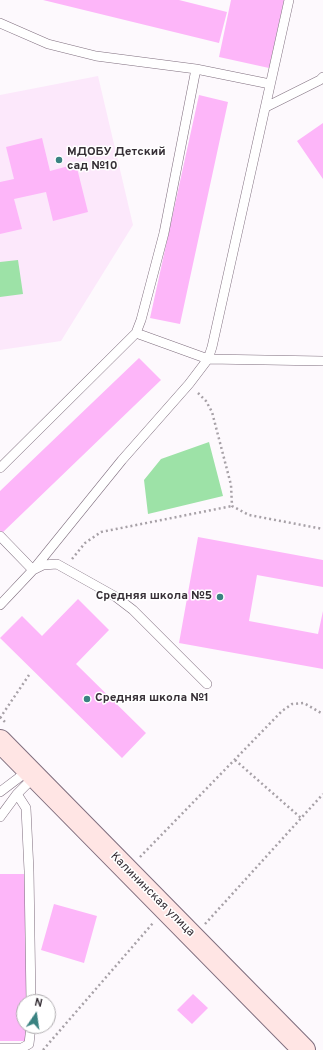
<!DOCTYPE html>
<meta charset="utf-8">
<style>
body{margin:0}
#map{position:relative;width:323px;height:1050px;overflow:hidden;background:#fdf9fd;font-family:Overpass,sans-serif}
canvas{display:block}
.north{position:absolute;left:16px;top:994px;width:40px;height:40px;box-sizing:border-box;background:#fff;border:1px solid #afacaf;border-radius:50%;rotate:13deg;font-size:11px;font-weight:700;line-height:16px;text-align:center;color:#362f36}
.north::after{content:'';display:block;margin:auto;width:14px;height:18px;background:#398281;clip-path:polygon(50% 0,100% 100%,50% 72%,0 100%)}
</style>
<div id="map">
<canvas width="323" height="1050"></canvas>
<div class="north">N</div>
</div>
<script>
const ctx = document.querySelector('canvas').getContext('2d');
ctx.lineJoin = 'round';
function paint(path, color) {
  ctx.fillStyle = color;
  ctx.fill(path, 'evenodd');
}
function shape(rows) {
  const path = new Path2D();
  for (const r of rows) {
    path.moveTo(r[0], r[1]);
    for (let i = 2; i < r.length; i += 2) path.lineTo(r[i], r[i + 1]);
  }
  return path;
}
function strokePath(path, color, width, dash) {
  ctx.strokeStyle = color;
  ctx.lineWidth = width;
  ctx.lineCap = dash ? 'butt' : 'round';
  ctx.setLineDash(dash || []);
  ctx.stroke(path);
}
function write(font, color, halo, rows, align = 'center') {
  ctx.font = font + ' Overpass,sans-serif';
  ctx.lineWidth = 3;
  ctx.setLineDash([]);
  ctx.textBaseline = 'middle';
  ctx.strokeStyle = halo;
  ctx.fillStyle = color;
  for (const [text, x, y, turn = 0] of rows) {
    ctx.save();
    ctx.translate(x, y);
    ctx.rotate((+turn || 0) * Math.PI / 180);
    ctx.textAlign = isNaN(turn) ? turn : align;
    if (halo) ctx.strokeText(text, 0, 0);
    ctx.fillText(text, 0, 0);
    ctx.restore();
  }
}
paint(shape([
 [98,76,133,225,61,341,0,350,0,95]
]), '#fce8fb');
paint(shape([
 [18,260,23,294,0,297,0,262],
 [209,442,223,496,148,514,144,480,161,459]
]), '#9de2a7');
paint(shape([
 [43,0,179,0,227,12,219,43],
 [231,0,284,0,269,68,219,57],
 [199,95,228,102,180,324,150,318],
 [323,123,323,179,297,141],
 [42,138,50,171,76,164,88,212,53,221,46,192,14,199,22,229,0,234,0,182,14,179,6,147],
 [139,358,161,380,0,535,0,491],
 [198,537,323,560,323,587,257,575,249,621,318,634,323,611,323,669,179,643],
 [78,599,109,630,76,664,146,733,122,758,0,638,22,616,42,636],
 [0,874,26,874,27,1002,24,1002,24,1026,27,1026,27,1041,0,1041],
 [54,904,97,916,84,963,41,950],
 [193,994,208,1008,192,1024,177,1010]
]), '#fdb6f9');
const service = shape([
 [0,23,48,44,96,56,196,69,270,84],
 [266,107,320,80,323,77],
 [136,333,208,359,323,361],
 [0,468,136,333,141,320,164,233,196,69],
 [0,536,33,570,43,565,57,564,116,597,133,610,207,684],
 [0,605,33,570,122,460,189,384,208,359,212,347,289,0],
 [0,792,29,770],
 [17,794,26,808,29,871,31,1002],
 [0,817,17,794,35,776],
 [0,1048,22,1048,29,1044,31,1026]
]);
const secondary = shape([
 [0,741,304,1050]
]);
strokePath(service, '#7f6e7e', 10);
strokePath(secondary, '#7f6e7e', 24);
strokePath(shape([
 [198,393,206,401,212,412,231,485,232,506,249,515,323,529],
 [72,559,85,543,101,532,232,506],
 [0,717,5,722],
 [0,718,29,675],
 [235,760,301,818],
 [140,857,282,711,292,704,304,703,323,714],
 [205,924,323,794],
 [43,1050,153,923]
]), '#a7a1a7', 2.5, [2, 3]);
strokePath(service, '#fff', 9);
strokePath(secondary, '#ffe5e4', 22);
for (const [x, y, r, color] of [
 [59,160,4,"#398281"],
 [220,597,4,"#398281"],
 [87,699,4,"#398281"]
]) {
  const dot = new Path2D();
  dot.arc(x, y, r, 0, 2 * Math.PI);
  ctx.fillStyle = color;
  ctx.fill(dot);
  strokePath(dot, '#fff', 1.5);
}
write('bold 12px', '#362f36', '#fff', [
 ["МДОБУ Детский",67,153],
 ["сад №10",67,167],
 ["Средняя школа №5",212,597,"right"],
 ["Средняя школа №1",95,699]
], 'left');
write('12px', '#362f36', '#fff', [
 ["Калининская улица",152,895,45]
]);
</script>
